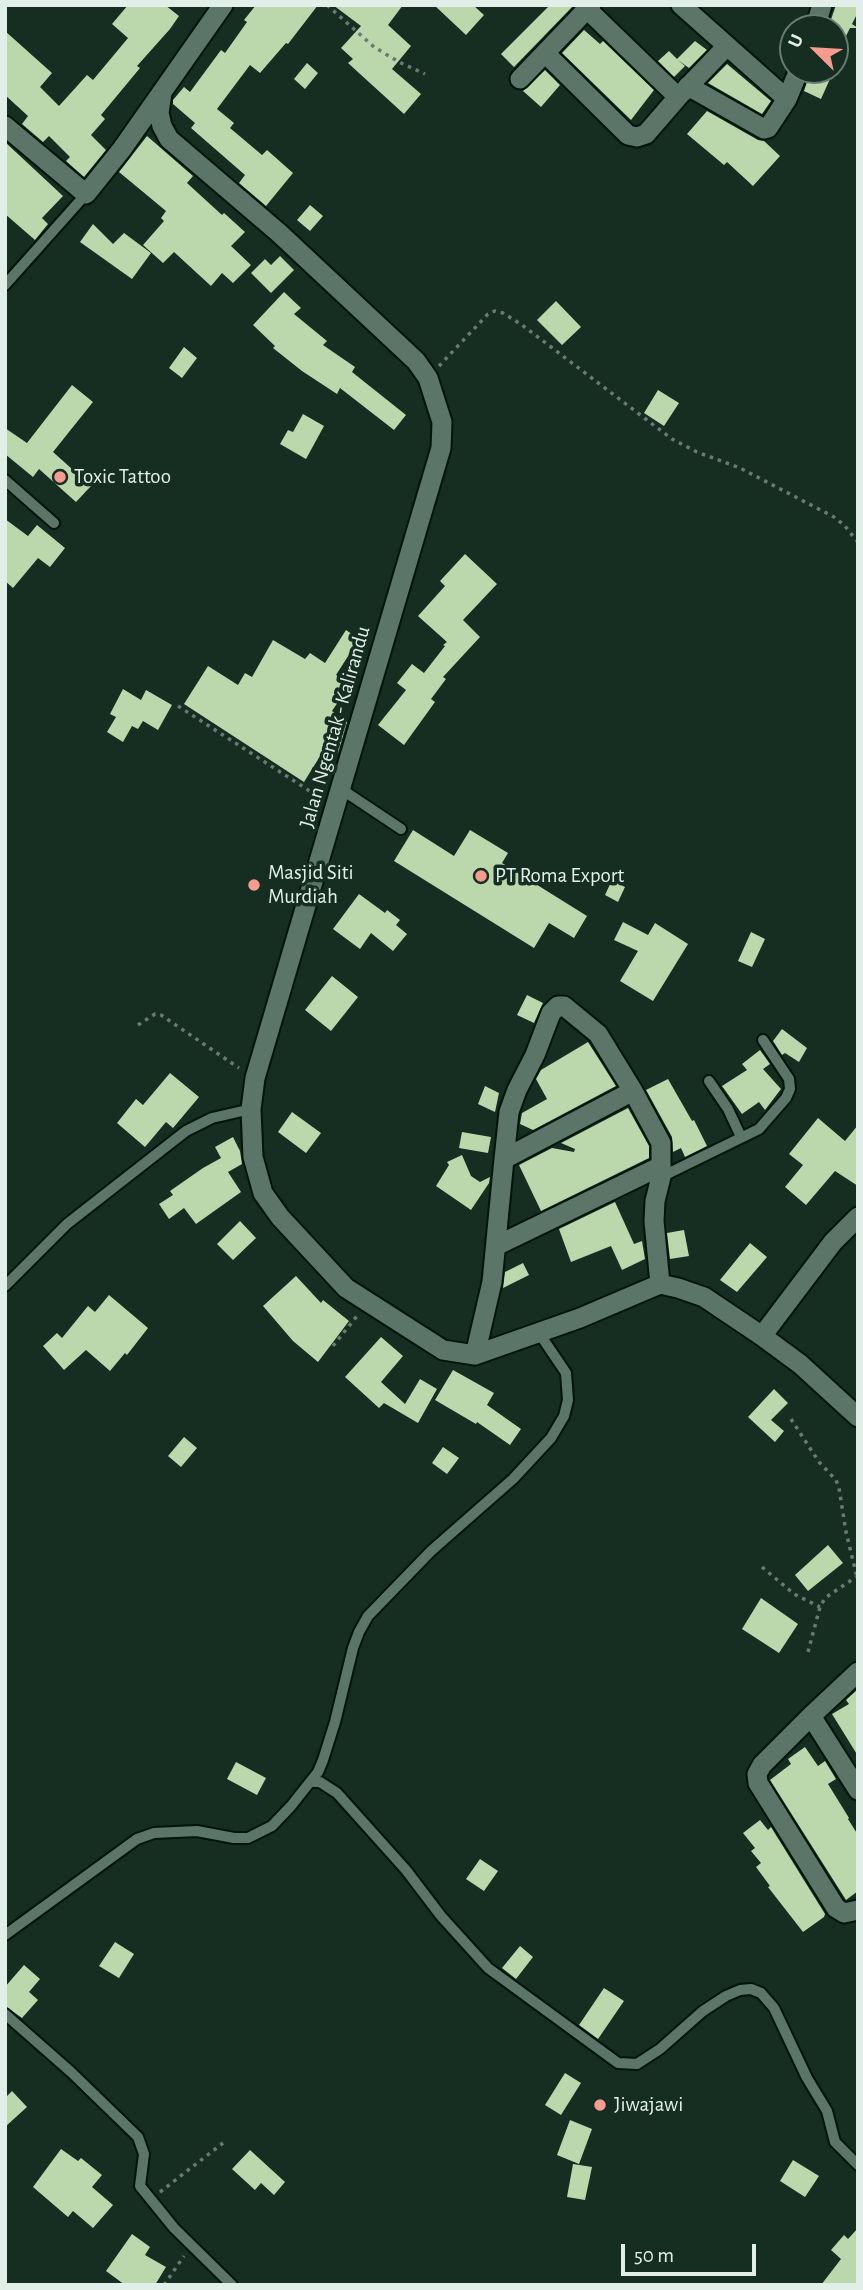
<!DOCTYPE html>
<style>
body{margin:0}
#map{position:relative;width:863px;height:2290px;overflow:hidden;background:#162d22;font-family:"Alegreya Sans",sans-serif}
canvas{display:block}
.frame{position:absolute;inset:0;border:7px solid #e1efe8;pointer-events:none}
.north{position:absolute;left:779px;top:14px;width:70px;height:70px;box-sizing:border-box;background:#162d22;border:2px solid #677b71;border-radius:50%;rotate:294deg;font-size:19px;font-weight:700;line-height:28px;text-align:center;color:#e1efe8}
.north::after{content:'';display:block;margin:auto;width:24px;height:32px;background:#f59c90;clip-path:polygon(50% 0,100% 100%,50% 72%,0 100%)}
.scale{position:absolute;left:621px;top:2244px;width:135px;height:32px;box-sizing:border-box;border:4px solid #e1efe8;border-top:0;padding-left:9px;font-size:21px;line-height:24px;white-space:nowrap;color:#e1efe8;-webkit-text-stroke:5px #162d22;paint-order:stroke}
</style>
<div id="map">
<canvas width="863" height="2290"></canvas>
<div class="frame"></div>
<div class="north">U</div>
<div class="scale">50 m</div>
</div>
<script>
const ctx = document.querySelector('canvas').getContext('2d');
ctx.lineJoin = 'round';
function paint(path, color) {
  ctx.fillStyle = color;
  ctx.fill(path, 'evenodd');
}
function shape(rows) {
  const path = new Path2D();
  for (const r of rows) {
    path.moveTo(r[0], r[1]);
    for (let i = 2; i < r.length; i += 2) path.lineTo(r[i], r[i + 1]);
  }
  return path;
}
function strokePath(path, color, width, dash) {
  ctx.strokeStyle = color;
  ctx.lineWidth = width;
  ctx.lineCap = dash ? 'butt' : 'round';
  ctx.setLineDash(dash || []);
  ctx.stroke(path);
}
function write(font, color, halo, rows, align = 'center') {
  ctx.font = font + ' "Alegreya Sans",sans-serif';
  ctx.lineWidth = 7;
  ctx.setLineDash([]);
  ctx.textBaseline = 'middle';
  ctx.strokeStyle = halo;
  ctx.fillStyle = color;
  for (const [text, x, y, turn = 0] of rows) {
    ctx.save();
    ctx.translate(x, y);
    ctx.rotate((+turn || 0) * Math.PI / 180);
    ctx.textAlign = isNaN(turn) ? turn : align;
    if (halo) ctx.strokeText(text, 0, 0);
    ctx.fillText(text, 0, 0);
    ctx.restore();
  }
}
paint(shape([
 [128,5,165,5,179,16,170,29,137,66,140,68,101,115,105,119,91,135,106,150,84,177,66,161,70,157,49,136,43,142,22,124,28,116,5,95,5,31,52,73,40,87,59,106,87,75,93,80,128,38,112,24],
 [256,5,318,5,288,44,286,43,260,73,250,65,217,109,234,123,230,128,262,155,267,150,293,173,266,206,239,183,245,175,191,128,195,123,173,104,173,100,184,87,190,92,221,50,225,53,247,22,244,20],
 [333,5,403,5,388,25,411,46,392,69,421,94,404,114,348,63,353,59,341,48,361,26],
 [434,5,473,5,484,15,466,35],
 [550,5,574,5,514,67,501,54],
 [836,5,858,5,858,12,852,24,858,28,850,28,835,58,835,28,828,28],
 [584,30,600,44,603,41,654,90,631,120,562,53],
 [695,41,707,50,689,68,678,60,685,66,674,77,658,61,669,51,677,59],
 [307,63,318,73,305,89,294,79],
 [727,64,771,101,762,114,708,83],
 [545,70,560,85,541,107,523,91],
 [811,70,834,70,821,99,804,91],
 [707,111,758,140,764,141,780,156,753,186,727,162,724,165,687,134],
 [147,136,193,176,187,183,222,215,224,213,245,232,231,246,251,265,233,283,222,273,211,286,174,252,163,263,143,245,164,221,161,218,166,211,119,172],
 [5,142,63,196,42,218,48,224,35,240,5,214],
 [310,205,323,216,310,231,297,220],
 [93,224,113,244,124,233,151,253,132,279,80,242],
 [280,256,294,270,271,293,251,273,265,259,271,265],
 [284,292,301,308,294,314,327,341,323,345,355,367,352,372,406,415,394,430,340,388,337,394,302,371,273,348,275,346,253,325],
 [556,301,581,327,562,345,537,320],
 [184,347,197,358,182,378,169,368],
 [72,385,93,402,53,452,91,486,76,502,39,469,33,477,5,454,5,428,27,443],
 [658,390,679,403,664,426,644,413],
 [303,414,324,426,306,459,280,444,288,430,293,432],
 [5,519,28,536,37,525,65,548,50,567,38,558,13,588,5,581],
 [465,554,497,584,463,620,480,637,443,677,446,679,431,699,435,702,404,745,378,725,406,690,397,683,412,664,424,673,445,646,443,645,447,642,418,616,445,586,440,581],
 [346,630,359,639,336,675,350,684,332,711,347,722,338,753,327,745,304,782,184,704,208,666,238,685,245,673,252,677,273,640,305,659,310,653,325,663],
 [123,689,141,700,146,690,172,705,158,730,143,721,138,729,132,726,123,742,107,732,116,717,110,714],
 [413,830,454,856,470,830,508,853,502,863,587,916,574,938,549,923,534,948,394,861],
 [612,880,625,887,618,902,605,895],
 [359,894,385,913,387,910,400,920,396,925,407,934,393,951,371,933,360,949,333,929],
 [623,922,648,935,655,923,688,944,653,1001,620,981,638,951,614,940],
 [751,932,765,939,752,967,738,961],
 [332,976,358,997,331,1031,305,1010],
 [527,995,543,1003,534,1023,517,1015],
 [782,1029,807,1048,799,1062,785,1053,782,1055,773,1041],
 [588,1042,616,1086,533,1130,520,1124,522,1113,547,1099,536,1079,541,1070],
 [760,1050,770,1064,763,1069,781,1089,765,1110,759,1102,742,1114,722,1086,747,1070,742,1064],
 [170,1073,199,1097,173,1128,166,1122,145,1147,117,1123,136,1099,143,1105],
 [668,1079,692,1121,694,1120,707,1146,685,1157,681,1148,673,1152,672,1137,646,1090],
 [485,1086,499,1093,495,1112,478,1104],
 [628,1108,649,1146,649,1158,541,1211,519,1165,552,1148,574,1152,575,1149,561,1143],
 [292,1112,321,1133,306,1153,278,1132],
 [818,1118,845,1141,858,1125,858,1186,835,1171,806,1205,785,1187,803,1165,789,1154],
 [462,1132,491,1137,488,1153,459,1148],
 [233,1137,240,1151,242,1164,228,1172,241,1192,196,1224,184,1208,169,1219,159,1204,173,1195,170,1191,203,1168,221,1158,215,1147],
 [462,1155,471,1176,480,1182,490,1177,489,1183,471,1210,436,1186,449,1165,447,1162],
 [615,1202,634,1244,642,1241,645,1259,622,1270,611,1246,571,1262,559,1229],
 [240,1221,256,1238,233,1260,217,1244],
 [684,1230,689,1256,670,1259,667,1233],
 [750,1243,767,1257,737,1292,720,1280],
 [523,1263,529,1275,503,1288,505,1272],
 [296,1276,321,1303,323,1300,349,1321,318,1362,293,1341,263,1306],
 [109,1295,148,1328,127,1355,125,1353,110,1371,86,1350,64,1370,43,1346,57,1333,62,1338,88,1306,95,1312],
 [381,1337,403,1356,381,1382,405,1404,420,1379,437,1389,418,1423,384,1403,379,1408,345,1377],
 [453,1370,494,1393,487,1405,521,1429,510,1445,477,1422,476,1424,435,1400],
 [774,1389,788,1403,771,1420,784,1431,775,1442,748,1417],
 [184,1437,197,1448,181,1467,168,1456],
 [443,1447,459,1458,447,1474,432,1463],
 [828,1545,843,1563,808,1591,795,1575],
 [761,1598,798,1624,779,1653,742,1629],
 [858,1689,858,1756,832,1714,849,1704,846,1700],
 [805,1747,818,1766,825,1761,836,1779,828,1784,849,1818,848,1819,858,1835,858,1891,846,1900,770,1780,791,1764,788,1759],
 [236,1762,266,1778,257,1795,227,1779],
 [760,1820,768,1830,771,1827,825,1914,824,1917,803,1932,768,1887,770,1886,756,1867,761,1863,751,1851,755,1848,743,1833],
 [480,1859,498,1871,484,1891,466,1879],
 [115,1942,134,1954,119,1978,99,1966],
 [520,1946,533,1957,516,1979,502,1968],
 [24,1965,40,1979,29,1992,38,2000,22,2018,5,2006,5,1987],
 [604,1988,624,2001,598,2039,579,2025],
 [565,2073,581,2083,561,2115,545,2105],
 [12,2091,27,2107,5,2127,5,2098],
 [570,2120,592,2129,579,2164,557,2155],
 [61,2149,78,2161,81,2158,102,2175,92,2187,113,2205,93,2228,73,2211,68,2217,33,2187],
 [250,2150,285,2182,274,2195,261,2183,255,2190,232,2169],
 [793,2160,819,2176,805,2197,780,2181],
 [573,2164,592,2167,585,2200,567,2197],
 [858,2228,858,2281,854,2285,821,2285,841,2259,831,2250,844,2235,848,2239],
 [132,2234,150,2247,145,2255,166,2267,155,2285,125,2285,106,2271]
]), '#bad8ac');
const service = shape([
 [5,285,86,194],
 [5,480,54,523],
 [341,789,401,829],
 [709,1081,728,1109,741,1137],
 [661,1177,759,1129,786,1098,790,1089,789,1079,763,1040],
 [5,1286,67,1224,186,1131,212,1118,251,1109],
 [310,1782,318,1772,323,1760,335,1722,353,1648,359,1632,368,1616,431,1551,513,1479,551,1438,564,1416,568,1400,566,1373,539,1333],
 [5,1935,137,1839,154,1833,197,1831,234,1838,248,1838,272,1826,291,1806,310,1782,320,1782,337,1793,406,1870,441,1916,488,1968,618,2063,637,2064,660,2049,703,2011,726,1996,740,1990,751,1989,761,1993,774,2008,807,2078,827,2111,835,2142,858,2165],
 [5,2014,71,2072,138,2137,144,2154,140,2186,174,2228,232,2285]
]);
const minor = shape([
 [681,5,787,99],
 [587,9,678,97],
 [815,28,822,5],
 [545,53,628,135,637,137,646,134,678,97,727,46],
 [520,79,591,5],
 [688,86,764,129,768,128,787,99,799,70],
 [162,93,159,113,162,126,169,139,279,233,416,361,428,378,442,422,441,448,255,1078,251,1109,253,1157,263,1193,280,1217,346,1288,443,1350,475,1355,580,1318,660,1284,678,1288,704,1297,762,1336,800,1364,858,1417],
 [5,126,86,194,122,149,223,5],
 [504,1159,509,1112,517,1090,535,1055,551,1013,558,1006,564,1006,598,1034,633,1091],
 [496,1246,661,1166],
 [762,1336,833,1242,858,1217],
 [475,1355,492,1282,504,1159,633,1091,661,1143,661,1177,655,1201,654,1221,660,1284],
 [858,1672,811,1716,858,1790],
 [811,1716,762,1765,757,1774,758,1783,836,1908,844,1913,858,1910]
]);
strokePath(service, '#01150b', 14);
strokePath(minor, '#01150b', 23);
strokePath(shape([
 [327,5,374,47,399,62,425,74],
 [439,366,488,314,495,311,503,313,522,325,672,439,697,452,740,468,834,517,844,525,858,542],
 [178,706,319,797],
 [138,1025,155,1014,161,1015,239,1068],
 [333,1346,357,1316],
 [791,1419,819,1462,836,1480,839,1488,846,1532,857,1577],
 [762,1567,794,1594,820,1607],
 [808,1652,820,1607,825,1598,856,1577],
 [160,2192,223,2143],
 [164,2285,184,2256]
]), '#687b72', 3.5, [3.5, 5]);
strokePath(service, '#5b7568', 10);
strokePath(minor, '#5b7568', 19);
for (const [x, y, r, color] of [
 [60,477,7,"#f59c90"],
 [481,876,7,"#f59c90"],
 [254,885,7,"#f59c90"],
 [600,2105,7,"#f59c90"]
]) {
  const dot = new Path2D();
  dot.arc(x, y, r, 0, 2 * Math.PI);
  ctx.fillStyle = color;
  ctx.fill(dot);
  strokePath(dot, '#162d22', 2.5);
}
write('21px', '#e1efe8', '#162d22', [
 ["Toxic Tattoo",74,477],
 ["Masjid Siti",268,873],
 ["Murdiah",268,897],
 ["PT Roma Export",495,876],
 ["Jiwajawi",614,2105]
], 'left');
write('21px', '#e1efe8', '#162d22', [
 ["Jalan Ngentak - Kalirandu",335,727,-74]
]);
</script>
